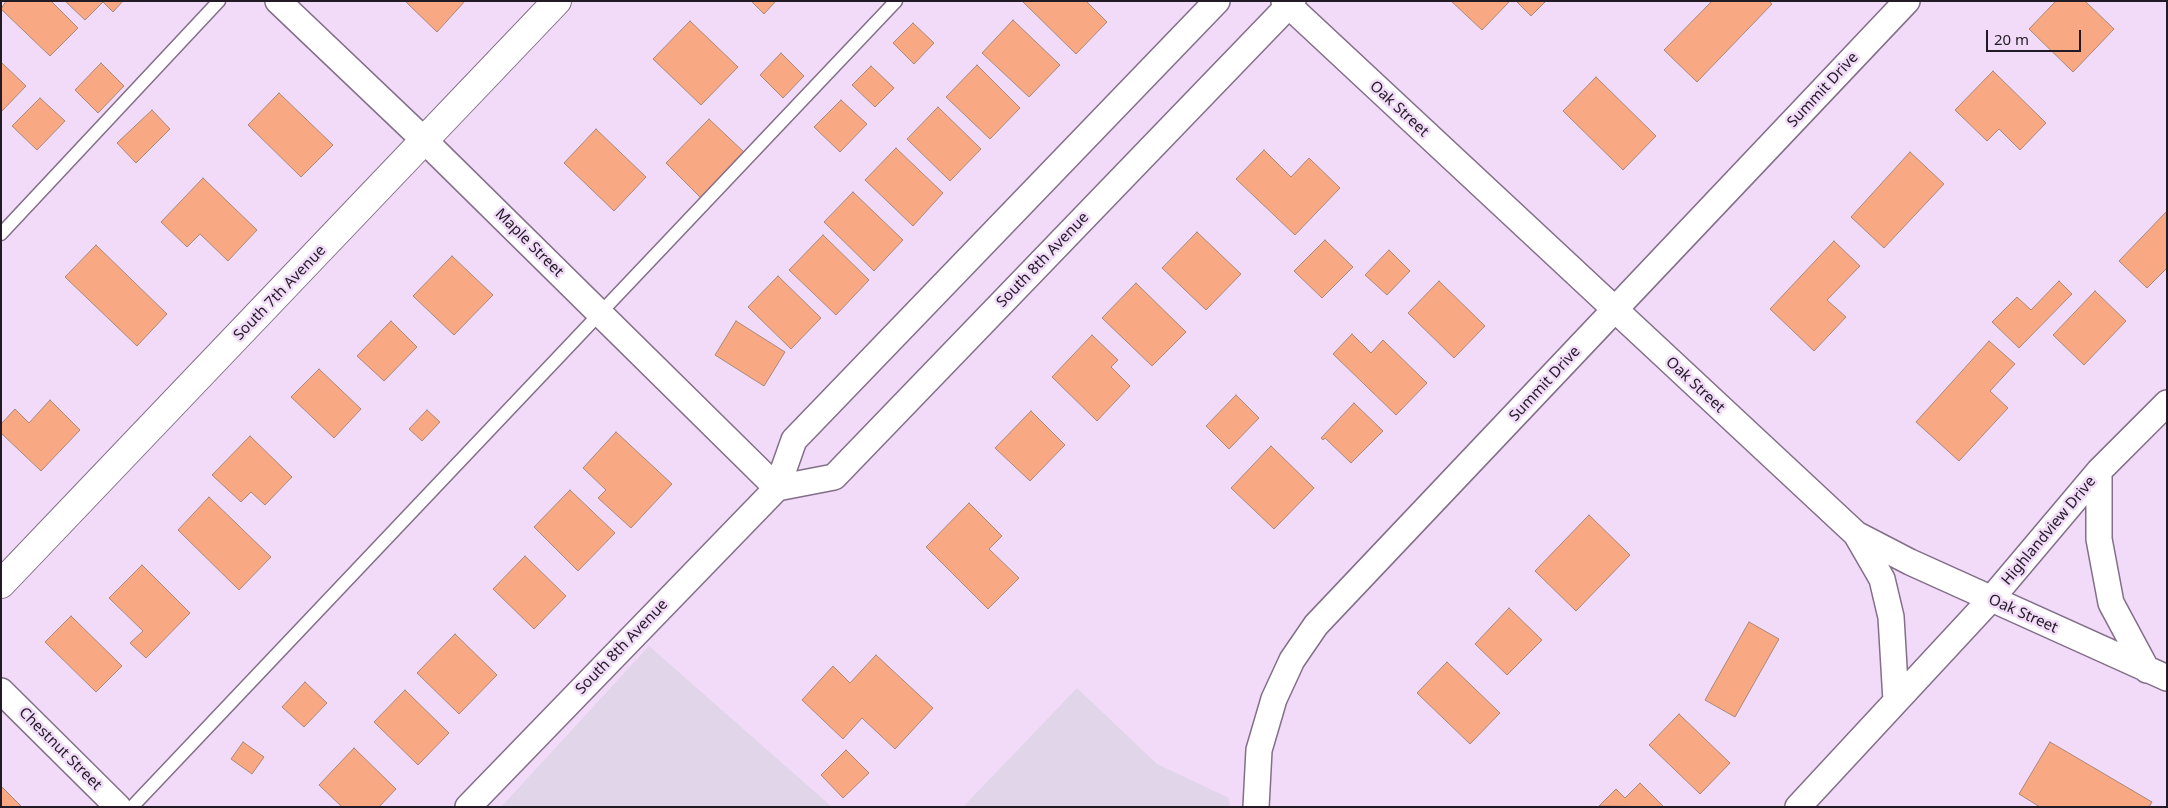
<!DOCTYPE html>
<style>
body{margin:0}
#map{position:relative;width:2168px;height:808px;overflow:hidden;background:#f1dbf8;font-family:"Noto Sans",sans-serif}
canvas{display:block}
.frame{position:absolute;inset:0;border:2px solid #221a24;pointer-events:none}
.scale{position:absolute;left:1986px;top:30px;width:95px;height:22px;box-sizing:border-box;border:2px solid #221a24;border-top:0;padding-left:6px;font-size:15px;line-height:18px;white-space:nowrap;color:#221a24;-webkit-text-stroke:4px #f1dbf8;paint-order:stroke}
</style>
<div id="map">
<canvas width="2168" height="808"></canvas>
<div class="frame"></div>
<div class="scale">20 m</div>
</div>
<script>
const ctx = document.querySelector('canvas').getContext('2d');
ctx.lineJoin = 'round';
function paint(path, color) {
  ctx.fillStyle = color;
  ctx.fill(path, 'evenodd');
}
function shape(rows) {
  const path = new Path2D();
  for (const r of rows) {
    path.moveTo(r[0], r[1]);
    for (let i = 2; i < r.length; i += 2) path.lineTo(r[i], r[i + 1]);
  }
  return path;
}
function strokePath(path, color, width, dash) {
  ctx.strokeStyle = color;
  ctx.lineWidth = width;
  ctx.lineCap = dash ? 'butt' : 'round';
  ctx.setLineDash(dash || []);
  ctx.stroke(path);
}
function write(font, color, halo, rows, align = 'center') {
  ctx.font = font + ' "Noto Sans",sans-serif';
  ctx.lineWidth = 5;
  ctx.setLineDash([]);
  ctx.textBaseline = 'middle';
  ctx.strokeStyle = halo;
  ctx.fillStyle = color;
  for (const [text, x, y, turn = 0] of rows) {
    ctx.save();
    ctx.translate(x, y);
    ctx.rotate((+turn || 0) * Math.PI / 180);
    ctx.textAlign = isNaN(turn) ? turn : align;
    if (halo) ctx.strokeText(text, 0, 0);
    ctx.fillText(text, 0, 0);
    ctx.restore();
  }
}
paint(shape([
 [649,646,832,807,501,807],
 [1077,688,1157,764,1229,798,1230,807,963,807]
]), '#e1d5e9');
const building = shape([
 [6,1,51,1,78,28,50,56,1,9,6,1],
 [65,1,123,1,113,12,103,2,85,20,65,1],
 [405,1,465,1,437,32,405,1],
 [751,1,776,1,764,14,751,1],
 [1022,1,1086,1,1107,22,1076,54,1022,1],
 [1451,1,1510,1,1482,30,1451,1],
 [1516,1,1546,1,1531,16,1516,1],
 [1712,1,1769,1,1772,4,1697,82,1664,50,1712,1],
 [2056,1,2085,1,2114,29,2073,72,2029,29,2056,1],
 [1013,20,1060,65,1029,97,982,53,1013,20],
 [690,21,738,67,701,105,653,59,690,21],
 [913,23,934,43,914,64,893,43,913,23],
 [781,53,804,76,783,98,760,75,781,53],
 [1,62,26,86,1,112,1,62],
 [101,63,124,86,98,113,75,90,101,63],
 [977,65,1020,108,990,139,946,97,977,65],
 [871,66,894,88,875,107,852,85,871,66],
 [1993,71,2046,123,2020,150,1999,129,1987,141,1955,110,1993,71],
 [1596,77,1656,136,1623,170,1563,111,1596,77],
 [279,93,333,145,301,177,248,125,279,93],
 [40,98,65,121,37,150,12,126,40,98],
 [841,100,867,124,840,152,814,127,841,100],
 [938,107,981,149,950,181,907,139,938,107],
 [152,110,170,129,136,163,117,143,152,110],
 [709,119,746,154,702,199,666,163,709,119],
 [596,129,646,177,614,211,564,163,596,129],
 [896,148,943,193,913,226,865,180,896,148],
 [1264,150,1291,177,1309,158,1340,188,1295,235,1236,179,1264,150],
 [1910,152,1944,184,1884,248,1851,217,1910,152],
 [203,178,257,230,228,261,200,234,187,247,161,222,203,178],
 [853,192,903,240,874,271,824,222,853,192],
 [2167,211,2167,268,2147,288,2119,261,2167,211],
 [1197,232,1241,274,1206,310,1162,268,1197,232],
 [823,235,869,280,836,315,789,270,823,235],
 [1325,240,1353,267,1322,298,1294,271,1325,240],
 [1834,241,1860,266,1827,300,1846,317,1814,351,1770,309,1834,241],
 [96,245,167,314,137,346,65,277,96,245],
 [1389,250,1410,271,1387,295,1365,275,1389,250],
 [452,256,493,295,454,335,413,296,452,256],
 [778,276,821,318,791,349,748,307,778,276],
 [1439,281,1485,326,1454,358,1408,313,1439,281],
 [2059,281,2072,294,2019,348,1992,322,2017,297,2031,310,2059,281],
 [1136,283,1186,332,1152,366,1102,318,1136,283],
 [2095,291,2126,321,2084,365,2053,335,2095,291],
 [391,321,417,347,384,381,357,356,391,321],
 [736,321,785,352,764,386,715,355,736,321],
 [1352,334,1371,353,1383,340,1427,383,1396,415,1333,354,1352,334],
 [1092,335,1118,360,1111,367,1130,386,1097,421,1052,377,1092,335],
 [1989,341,2015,364,1990,391,2008,408,1959,461,1916,422,1989,341],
 [319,369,361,409,334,438,291,397,319,369],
 [1236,395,1259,418,1229,449,1206,426,1236,395],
 [50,400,80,430,41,471,1,433,1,424,15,409,29,423,50,400],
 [1354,403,1383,431,1351,463,1325,438,1323,440,1321,438,1354,403],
 [427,410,440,422,422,441,409,429,427,410],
 [1031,411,1065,445,1030,481,995,448,1031,411],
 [616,432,672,484,631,528,598,498,606,490,583,468,616,432],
 [250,436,292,477,265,505,251,492,241,502,212,475,250,436],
 [1271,446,1314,488,1274,529,1231,488,1271,446],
 [570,490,615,533,578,571,534,527,570,490],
 [209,497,271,557,239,590,178,530,209,497],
 [969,503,1002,536,989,549,1019,578,988,609,926,547,969,503],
 [1589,515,1630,555,1576,611,1535,571,1589,515],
 [525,556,566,596,534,629,493,589,525,556],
 [142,565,190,613,146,658,130,643,143,631,109,598,142,565],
 [1509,608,1542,640,1507,675,1475,644,1509,608],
 [71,616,122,666,96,692,45,642,71,616],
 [1749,622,1779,639,1735,717,1705,700,1749,622],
 [455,634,497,675,459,714,417,673,455,634],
 [876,655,933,708,895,749,862,718,843,739,802,700,833,666,850,683,876,655],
 [1447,662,1500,713,1470,744,1417,693,1447,662],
 [305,682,327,703,304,727,282,707,305,682],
 [405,690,449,733,418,765,374,722,405,690],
 [1679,714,1730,763,1700,794,1649,745,1679,714],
 [243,742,264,757,252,774,231,759,243,742],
 [2050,742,2152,802,2149,807,2040,807,2019,794,2050,742],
 [354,748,396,789,379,807,342,807,319,785,354,748],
 [846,750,869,773,843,798,821,775,846,750],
 [1640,783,1664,807,1599,806,1616,789,1625,798,1640,783],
 [1,786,22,807,1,807,1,786]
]);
paint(building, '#f8a883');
strokePath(building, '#a9887a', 1);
const service = shape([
 [1,234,219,1],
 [132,807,896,1]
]);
const minor = shape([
 [278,1,425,141,777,488],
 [1284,1,1856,534,1910,562,2167,678],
 [2099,471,2099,539,2111,603,2147,670],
 [777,488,834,477,1293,1],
 [1856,534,1882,579,1891,617,1896,701],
 [1,691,118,807],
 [468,807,777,488,794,440,1217,1],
 [1256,807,1259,750,1274,699,1292,660,1316,625,1907,1],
 [1798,807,1991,599,2099,471,2167,403]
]);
const tertiary = shape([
 [1,584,557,1]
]);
strokePath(service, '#836f89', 15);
strokePath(minor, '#836f89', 28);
strokePath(tertiary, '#836f89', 30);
strokePath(service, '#fff', 12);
strokePath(minor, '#fff', 25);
strokePath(tertiary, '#fff', 28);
write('15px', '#221a24', '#f1dbf8', [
 ["Summit Drive",1823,90,-47],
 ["Oak Street",1399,109,43],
 ["Maple Street",529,243,45],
 ["South 8th Avenue",1043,260,-46],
 ["South 7th Avenue",280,293,-46],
 ["Summit Drive",1545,384,-47],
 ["Oak Street",1695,385,43],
 ["Highlandview Drive",2049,531,-50],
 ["Oak Street",2023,614,24],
 ["South 8th Avenue",622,647,-46],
 ["Chestnut Street",60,749,45]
]);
</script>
